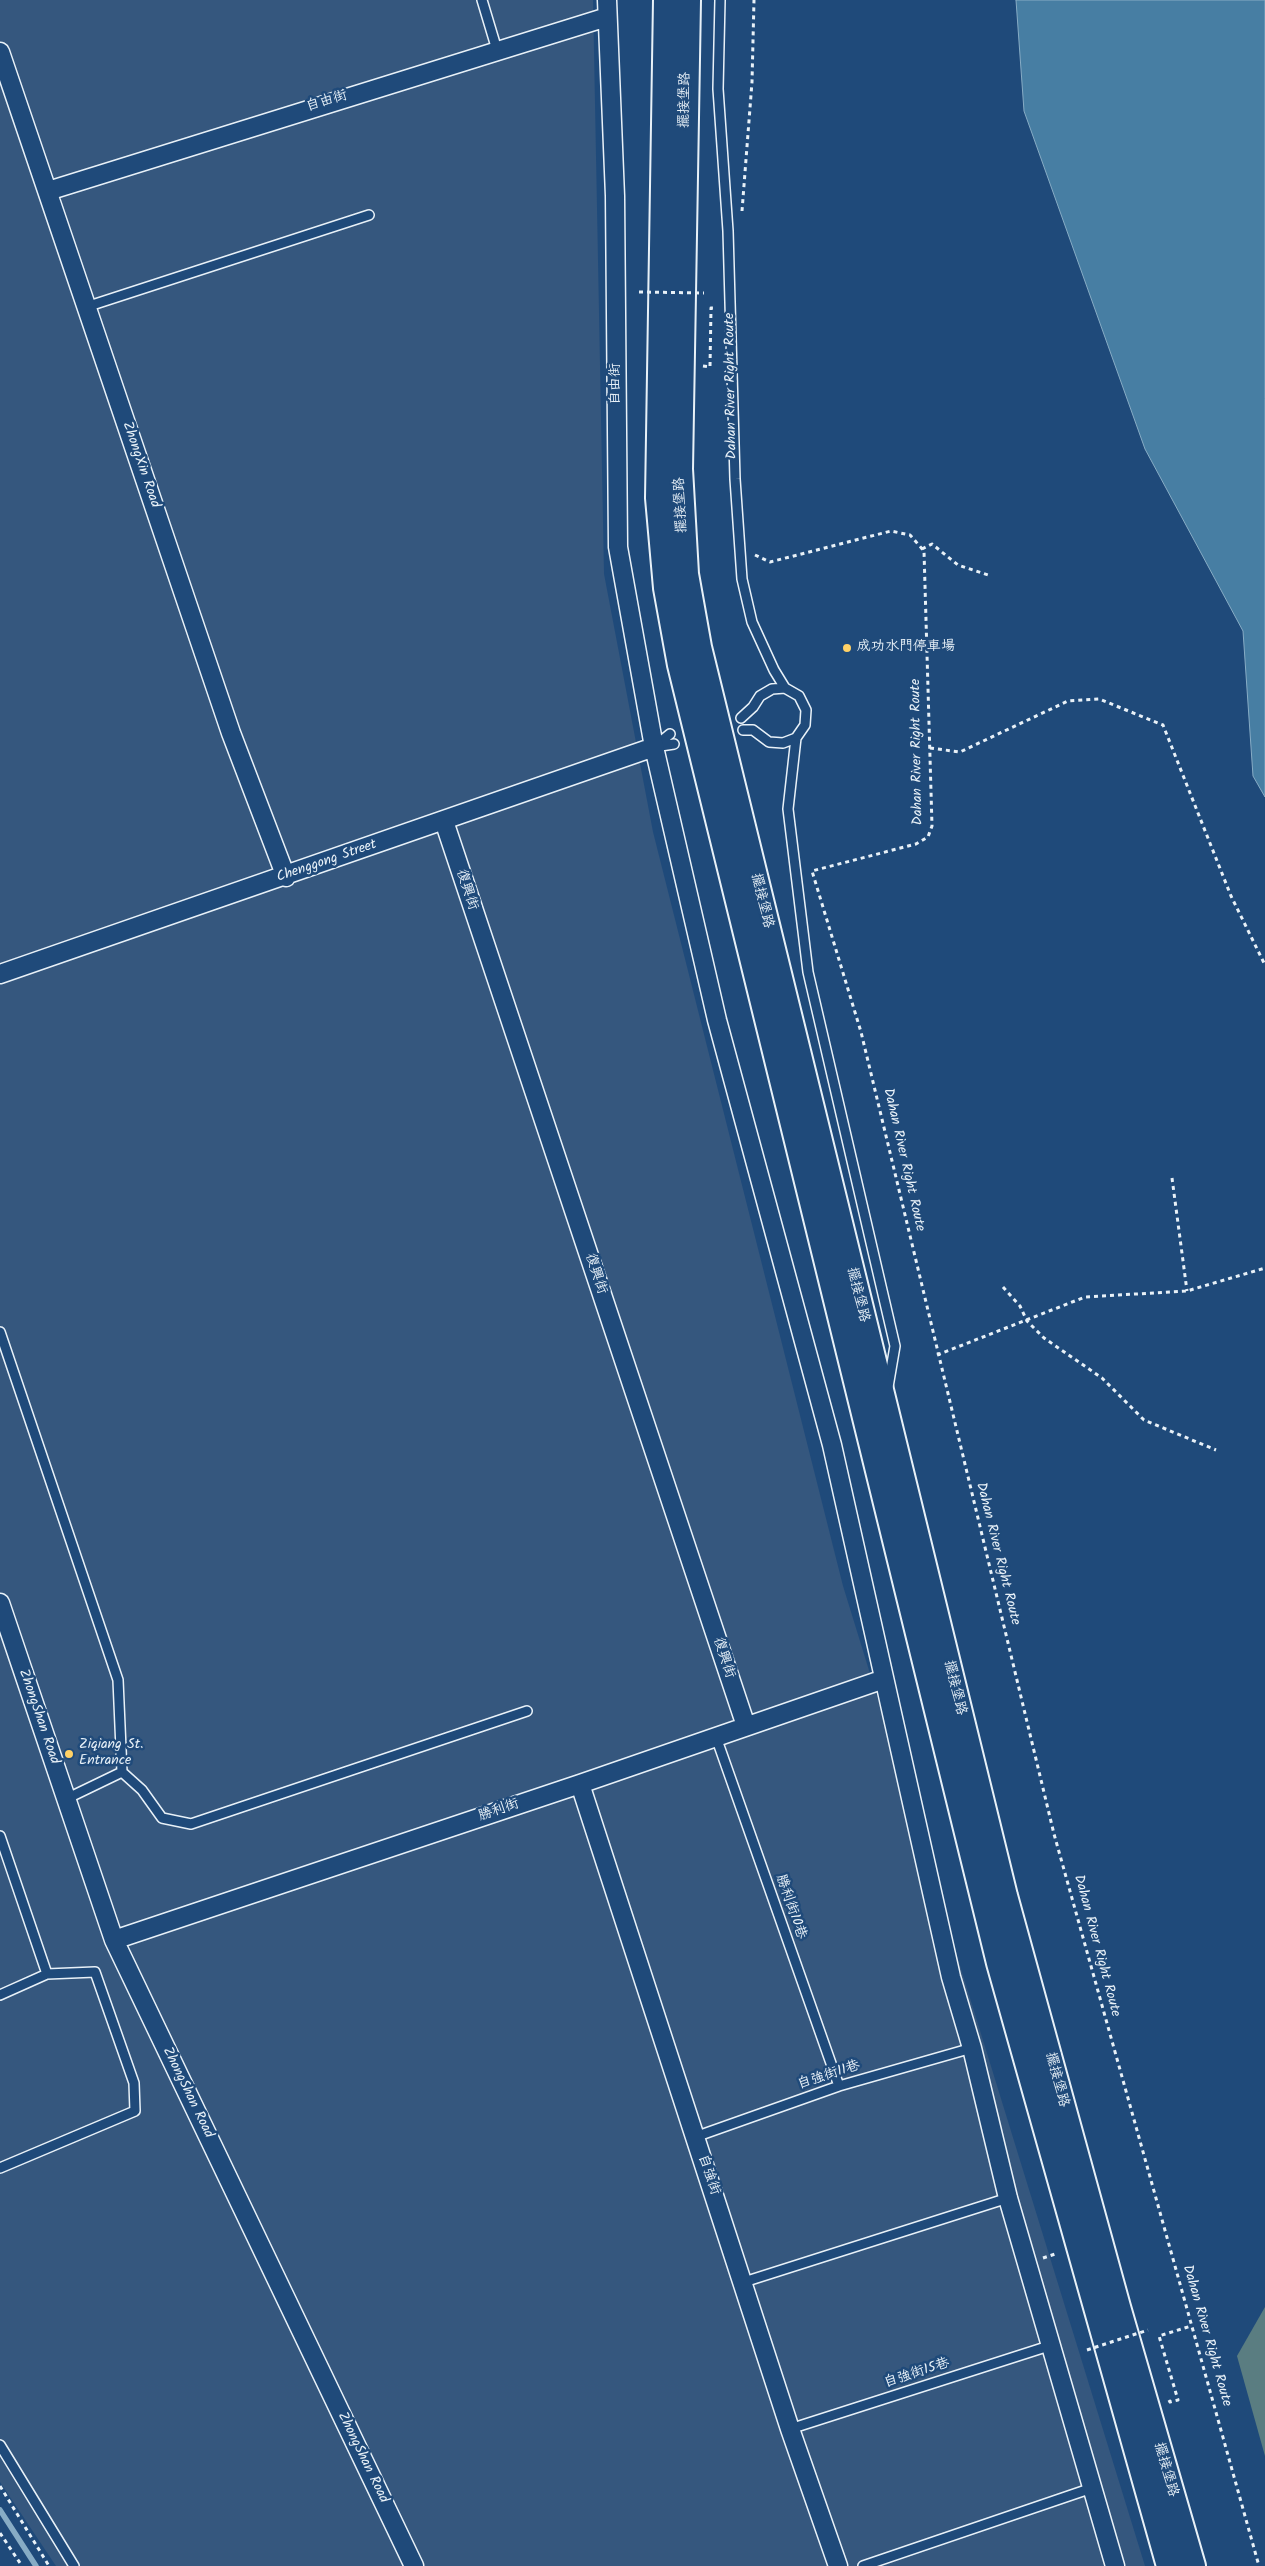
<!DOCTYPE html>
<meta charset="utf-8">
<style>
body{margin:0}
canvas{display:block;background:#1f4a7a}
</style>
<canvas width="1265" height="2566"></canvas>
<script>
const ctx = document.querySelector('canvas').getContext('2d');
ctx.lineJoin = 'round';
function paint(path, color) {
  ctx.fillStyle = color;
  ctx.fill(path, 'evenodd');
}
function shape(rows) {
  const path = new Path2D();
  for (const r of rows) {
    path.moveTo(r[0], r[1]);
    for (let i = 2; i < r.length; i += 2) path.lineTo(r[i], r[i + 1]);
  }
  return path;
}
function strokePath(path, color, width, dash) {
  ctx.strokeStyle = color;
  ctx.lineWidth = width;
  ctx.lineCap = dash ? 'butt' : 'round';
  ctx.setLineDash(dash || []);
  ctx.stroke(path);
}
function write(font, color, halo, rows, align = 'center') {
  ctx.font = font + ' Kalam,"LXGW WenKai TC",sans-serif';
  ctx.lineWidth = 5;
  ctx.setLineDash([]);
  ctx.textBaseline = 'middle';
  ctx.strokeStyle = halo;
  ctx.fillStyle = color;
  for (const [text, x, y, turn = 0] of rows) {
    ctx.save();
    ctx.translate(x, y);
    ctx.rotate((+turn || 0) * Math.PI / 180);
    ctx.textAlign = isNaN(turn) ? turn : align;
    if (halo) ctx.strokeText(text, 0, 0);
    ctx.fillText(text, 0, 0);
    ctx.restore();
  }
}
paint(shape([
 [0,0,593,0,604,574,653,832,843,1586,1145,2566,56,2566,0,2482]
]), '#35577e');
paint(shape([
 [1265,2307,1265,2456,1237,2356]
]), '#5a7d81');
const water = shape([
 [1016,0,1265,0,1265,797,1253,776,1243,631,1145,449,1024,111,1016,0]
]);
paint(water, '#477ea3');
strokePath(water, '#87acc5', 1);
strokePath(shape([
 [0,2510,36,2566]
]), '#87acc5', 5.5);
const lane = shape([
 [482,0,497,50],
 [720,0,718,89,728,231,735,479,742,579,752,622,774,670,785,688],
 [86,307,369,215],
 [741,718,753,707,760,696,772,689,785,688,799,696,806,710,805,725,796,738,783,743,769,742,753,730,743,730],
 [796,738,788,809,808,972,895,1346,888,1387],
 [654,747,670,734],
 [654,747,674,744],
 [0,1332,118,1680,122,1772,66,1799],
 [716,1737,839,2086],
 [122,1772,142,1790,162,1818,191,1824,527,1711],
 [0,1836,47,1974,0,1995],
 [695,2137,839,2086,972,2048],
 [0,2168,135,2111,134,2083,95,1972,47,1974],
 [744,2282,1008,2198],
 [790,2429,1052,2345],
 [0,2445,74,2566],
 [863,2566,1092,2488]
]);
const street = shape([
 [607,0,615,196,618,547,654,747,717,1020,832,1445,951,1977,972,2048,1008,2198,1115,2566],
 [0,52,231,733,286,877],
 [48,191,607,17],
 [444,821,746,1726],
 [0,974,654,747],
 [0,1603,114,1940,414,2566],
 [580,1784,790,2429,838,2566],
 [114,1940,580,1784,884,1679]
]);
const secondary = shape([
 [666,0,658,498,666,588,680,665,999,1963,1169,2566],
 [688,0,680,469,686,574,699,647,1005,1896,1118,2307,1193,2566]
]);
strokePath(lane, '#e8f1f8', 12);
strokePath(street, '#e8f1f8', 21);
strokePath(secondary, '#e8f1f8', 28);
strokePath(shape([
 [742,211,752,82,754,0],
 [703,366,710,367,711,308,716,308],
 [922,549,932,544,958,565,991,576],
 [755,555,770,562,891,531,910,535,924,551,932,826,928,837,916,844,812,871,861,1032,1054,1834,1259,2566],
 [930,748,960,752,1068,701,1099,699,1163,725,1231,896,1265,965],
 [1172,1178,1187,1291],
 [1003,1287,1020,1306,1027,1321,1044,1338,1102,1378,1144,1420,1216,1450],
 [937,1355,1085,1297,1187,1291,1265,1268],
 [1043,2258,1058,2253],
 [1169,2400,1170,2402,1178,2400,1159,2336,1191,2326],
 [0,2486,49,2566],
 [0,2533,22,2566]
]), '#e8f1f8', 3, [4, 4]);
strokePath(lane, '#1f4a7a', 9);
strokePath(street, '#1f4a7a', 18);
strokePath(secondary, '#1f4a7a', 24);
strokePath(shape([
 [639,292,704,293],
 [1087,2350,1148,2330]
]), '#e8f1f8', 3, [4, 4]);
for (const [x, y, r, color] of [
 [847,648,5,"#ffd166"],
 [69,1754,5,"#ffd166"]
]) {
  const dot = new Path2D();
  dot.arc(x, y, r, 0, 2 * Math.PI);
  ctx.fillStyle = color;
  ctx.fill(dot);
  strokePath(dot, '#1f4a7a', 2);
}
write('14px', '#e8f1f8', '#1f4a7a', [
 ["擺接堡路",686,100,-89],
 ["自由街",327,102,-17],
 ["自由街",617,384,-90],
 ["Dahan River Right Route",732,386,-91],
 ["ZhongXin Road",140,465,71],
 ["擺接堡路",682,505,-93],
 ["Dahan River Right Route",918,752,-91],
 ["Chenggong Street",327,862,-19],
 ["復興街",466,890,72],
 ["擺接堡路",761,901,76],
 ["Dahan River Right Route",903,1160,77],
 ["復興街",595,1274,72],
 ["擺接堡路",857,1295,76],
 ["Dahan River Right Route",997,1554,76],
 ["復興街",723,1658,72],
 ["擺接堡路",954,1688,76],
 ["ZhongShan Road",38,1717,71],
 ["勝利街",499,1811,-19],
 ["勝利街10巷",790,1907,71],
 ["Dahan River Right Route",1096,1946,75],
 ["自強街11巷",829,2076,-18],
 ["擺接堡路",1056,2080,75],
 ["ZhongShan Road",187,2093,64],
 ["自強街",708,2175,71],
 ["Dahan River Right Route",1206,2336,74],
 ["自強街15巷",917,2374,-18],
 ["ZhongShan Road",362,2458,64],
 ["擺接堡路",1165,2470,74]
]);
write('14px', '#e8f1f8', '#1f4a7a', [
 ["成功水門停車場",857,648],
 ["Ziqiang St.",79,1746],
 ["Entrance",79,1762]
], 'left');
</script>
